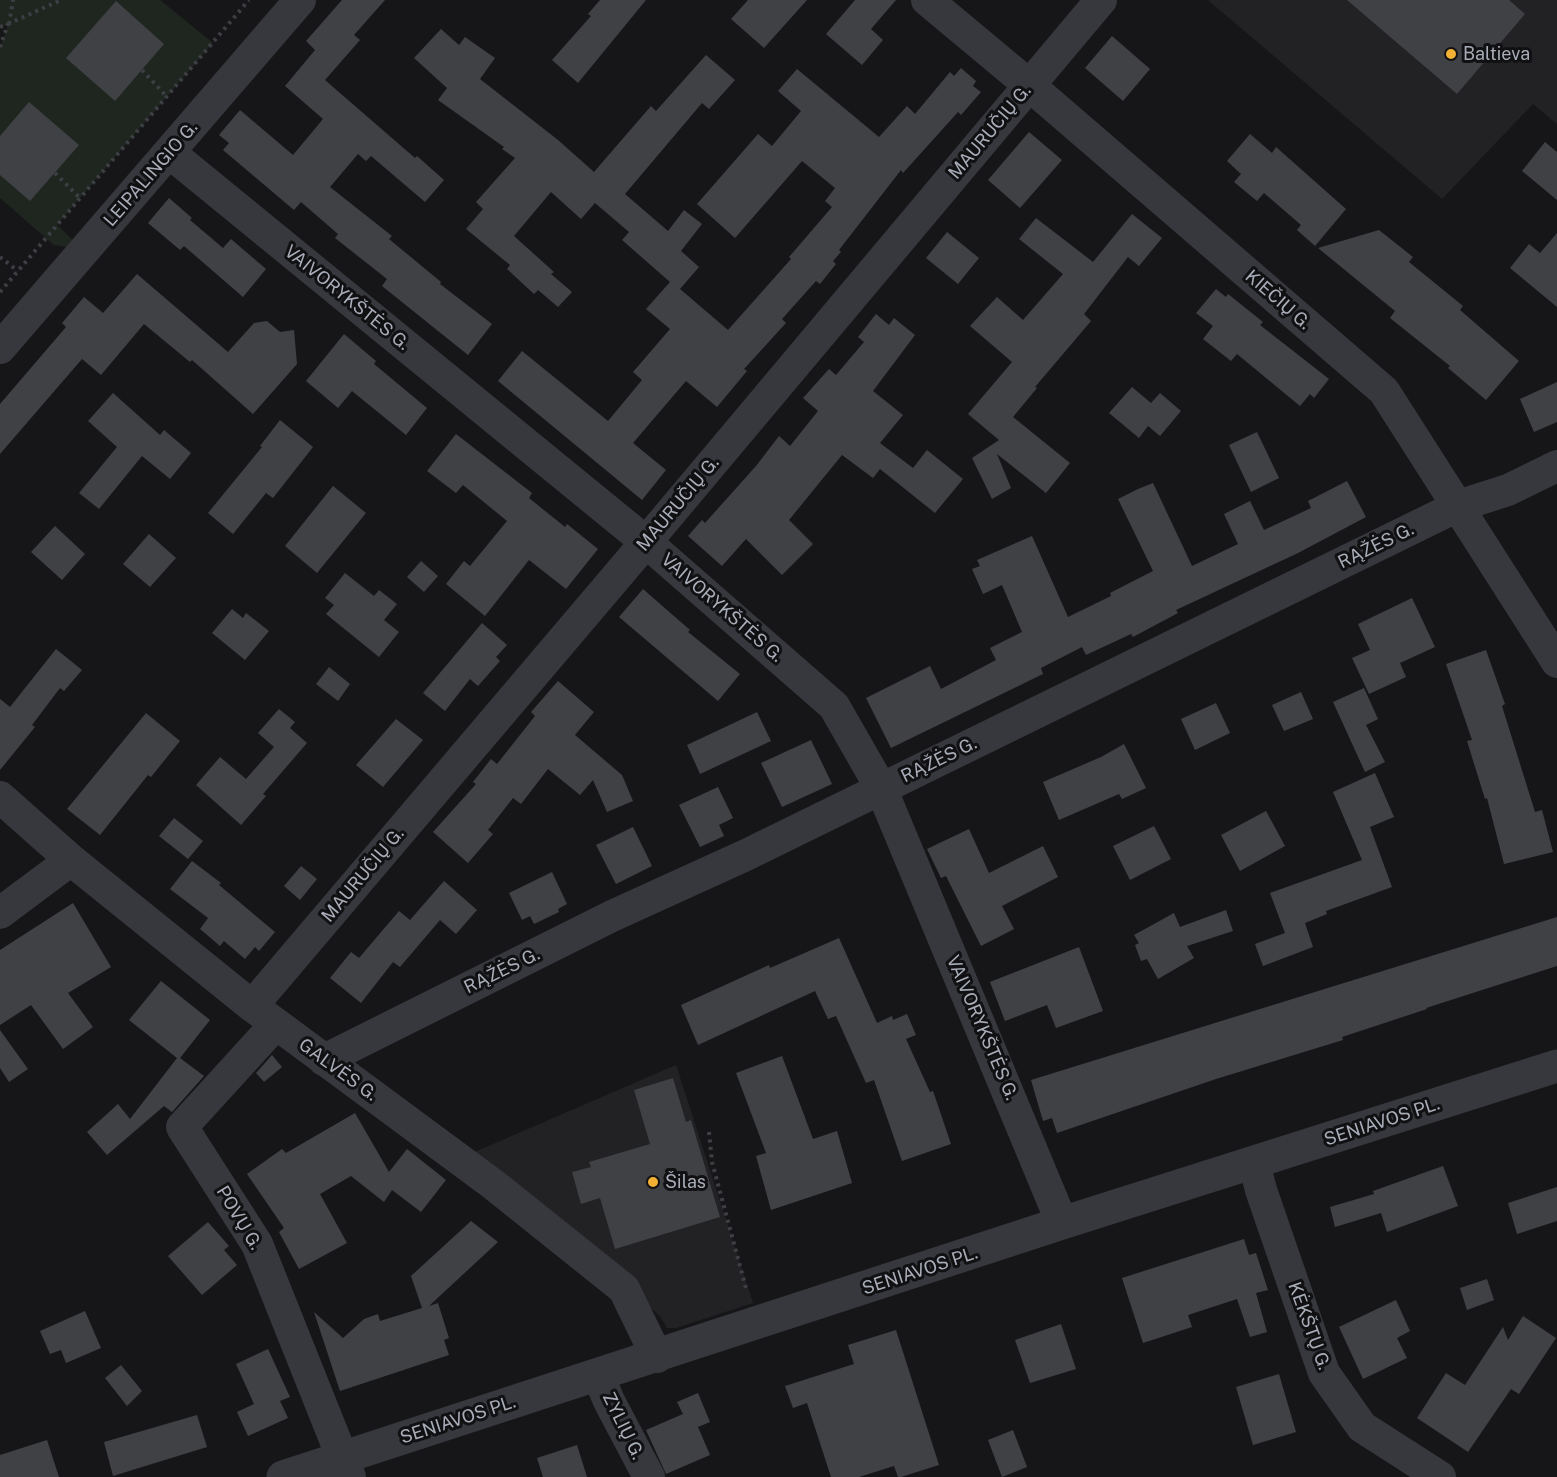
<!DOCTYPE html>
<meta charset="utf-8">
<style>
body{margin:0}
canvas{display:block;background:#161618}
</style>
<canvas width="1557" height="1477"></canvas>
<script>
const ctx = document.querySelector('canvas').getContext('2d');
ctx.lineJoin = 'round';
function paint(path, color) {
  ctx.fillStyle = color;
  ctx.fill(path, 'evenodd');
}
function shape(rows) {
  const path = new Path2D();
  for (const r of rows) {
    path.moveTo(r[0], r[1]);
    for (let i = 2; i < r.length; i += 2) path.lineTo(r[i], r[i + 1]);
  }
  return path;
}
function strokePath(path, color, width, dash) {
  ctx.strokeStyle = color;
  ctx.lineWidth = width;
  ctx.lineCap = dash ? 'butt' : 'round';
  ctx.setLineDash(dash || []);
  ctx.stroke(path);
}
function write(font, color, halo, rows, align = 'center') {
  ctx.font = font + ' "Public Sans",sans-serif';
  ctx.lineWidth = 6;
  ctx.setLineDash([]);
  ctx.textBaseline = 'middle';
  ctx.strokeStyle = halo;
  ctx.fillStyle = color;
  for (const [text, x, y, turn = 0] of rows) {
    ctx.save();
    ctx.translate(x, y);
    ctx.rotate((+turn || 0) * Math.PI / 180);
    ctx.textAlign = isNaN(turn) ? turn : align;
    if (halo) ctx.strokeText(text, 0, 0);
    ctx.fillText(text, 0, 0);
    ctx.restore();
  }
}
paint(shape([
 [1208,0,1557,0,1557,124,1533,104,1442,199],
 [676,1065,753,1303,676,1328,667,1328,660,1316,470,1154]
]), '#222225');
paint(shape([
 [0,0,160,0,213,43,57,225,74,241,66,247,54,245,0,198,0,47,8,25,0,27]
]), '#1e261f');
paint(shape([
 [342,0,385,0,354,35,360,40,325,80,415,158,417,156,444,180,425,202,371,156,366,161,358,154,330,187,392,236,389,239,441,282,440,284,492,324,468,355,382,286,387,279,335,238,338,234,301,202,294,210,223,150,229,143,219,135,240,110,293,155,323,119,285,86,315,50,306,41],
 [600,0,646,0,578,83,552,60,591,16,588,14],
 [748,0,807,0,764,48,731,19],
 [855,0,896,0,871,29,883,40,862,65,826,34],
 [1347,0,1509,0,1525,14,1457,94],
 [116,1,164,44,115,101,66,58],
 [441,29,459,45,465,37,495,58,480,79,558,140,594,172,651,106,656,111,706,55,735,80,709,109,702,103,625,194,668,231,684,210,702,224,681,251,699,267,680,289,728,330,791,259,789,257,832,207,825,201,835,188,802,161,735,238,697,204,758,134,772,146,801,111,778,91,797,69,879,137,907,106,915,114,950,72,954,76,961,68,976,81,973,86,981,92,961,115,958,112,903,173,901,170,839,250,841,252,833,261,836,264,820,284,816,281,782,319,786,323,744,369,747,371,717,407,686,381,633,443,666,470,642,500,498,381,522,351,608,421,642,380,633,372,670,329,646,309,670,282,622,240,629,232,595,203,581,219,551,192,514,236,554,272,551,274,572,292,558,307,538,290,534,294,507,269,510,265,466,229,483,209,476,202,515,158,502,149,504,147,438,100,447,88,414,58],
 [1112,36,1150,69,1123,101,1085,68],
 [29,102,79,145,30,201,0,175,0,136],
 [1029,132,1062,160,1020,208,988,180],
 [1250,134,1272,153,1276,147,1346,209,1315,246,1297,230,1301,225,1264,193,1257,201,1234,182,1241,174,1227,161],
 [1545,142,1557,152,1557,200,1522,171],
 [169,198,192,218,190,220,223,248,231,239,266,269,243,297,184,246,180,250,148,223],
 [1132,214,1162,238,1139,266,1128,257,1084,314,1091,321,1035,387,1037,388,1013,417,1070,463,1046,493,997,454,1011,488,992,499,972,458,999,440,968,414,1012,362,970,326,997,297,1023,320,1063,274,1019,239,1036,218,1093,262],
 [1379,230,1413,257,1409,262,1463,306,1460,310,1519,361,1486,400,1448,368,1450,366,1390,318,1395,311,1318,248],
 [947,232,979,258,958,284,926,258],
 [1557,233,1557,307,1510,268,1529,244,1540,253],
 [137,274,228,352,254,323,267,321,280,332,294,330,297,364,253,414,192,360,190,362,144,324,101,375,82,359,0,454,0,404,66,327,62,323,84,297,103,313],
 [1216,289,1226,297,1228,294,1263,322,1260,325,1329,379,1314,398,1310,394,1300,406,1237,354,1231,361,1203,339,1213,326,1196,313],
 [876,314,889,325,894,318,915,335,873,391,903,415,880,443,913,468,927,450,963,479,935,513,880,469,873,478,842,455,789,520,813,544,782,575,746,539,722,566,688,536,702,520,705,523,756,466,779,436,790,446,818,411,803,398,829,369,836,375,864,342,858,337],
 [344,334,376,361,374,364,427,408,406,435,352,391,338,408,306,381],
 [1557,382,1557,422,1534,432,1520,399],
 [1132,387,1151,403,1160,393,1181,411,1160,436,1148,426,1139,438,1109,413],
 [113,393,160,435,164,430,191,453,170,479,142,456,99,509,79,493,117,447,88,421],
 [280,420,313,447,273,498,266,493,233,534,208,513,262,447,260,446],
 [1257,432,1279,478,1251,492,1229,445],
 [456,434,532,493,529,498,565,527,567,524,598,549,566,589,529,560,485,616,446,584,464,561,470,566,507,521,463,485,456,493,427,471],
 [1347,481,1366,517,1298,553,1176,610,1178,613,1133,637,1131,634,1086,655,1082,647,1041,668,1043,674,891,748,866,698,930,666,941,689,996,660,990,648,1022,632,1002,585,983,594,972,569,980,566,977,560,1032,536,1068,617,1111,596,1110,593,1153,571,1118,499,1138,489,1153,483,1192,566,1238,544,1224,514,1250,501,1264,530,1311,508,1308,501],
 [333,486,366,513,317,573,285,546],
 [55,526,85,554,62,580,31,552],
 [149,534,176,558,150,587,123,564],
 [421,561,438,576,424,592,407,577],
 [345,573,374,596,379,590,397,604,384,620,399,632,379,657,326,614,334,605,325,598],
 [643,589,690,630,688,632,740,674,718,701,619,617],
 [1412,598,1435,647,1400,663,1406,677,1369,694,1352,658,1370,650,1358,624],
 [232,609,243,618,246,613,269,631,245,660,212,633],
 [482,623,507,645,496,657,500,661,478,686,470,679,445,711,423,693],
 [56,649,82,670,64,691,60,688,32,725,35,727,0,770,0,699,10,707],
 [1486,650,1505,704,1502,706,1535,812,1542,810,1553,852,1504,864,1487,798,1485,799,1467,741,1472,740,1446,664],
 [329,667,350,684,338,701,316,684],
 [558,681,594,712,575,735,622,775,633,801,607,812,593,780,580,795,548,769,521,804,513,798,488,830,493,834,468,863,433,832,476,784,473,782,491,759,497,764,535,716,531,712],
 [1364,688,1378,719,1366,725,1385,762,1365,772,1333,702],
 [1301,692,1313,719,1284,731,1272,705],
 [1216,703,1230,733,1195,750,1181,719],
 [279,709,295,722,290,728,307,743,263,794,266,796,241,825,196,785,220,757,246,779,274,747,258,733],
 [757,712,771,741,700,774,687,745],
 [146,713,180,741,151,777,148,775,100,835,67,809],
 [396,719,423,740,383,787,356,765],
 [811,740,832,784,782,807,761,763],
 [1124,744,1146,788,1122,799,1119,794,1059,820,1043,782,1101,757],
 [1375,773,1394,817,1370,827,1392,887,1326,911,1327,914,1305,923,1313,947,1263,966,1255,944,1285,933,1270,893,1362,860,1333,792],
 [718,787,733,818,719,825,724,836,700,847,679,805],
 [1266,811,1285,846,1240,871,1221,835],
 [174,818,203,841,188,859,159,836],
 [1154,826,1171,859,1130,880,1113,846],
 [633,827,652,866,616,884,596,845],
 [969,829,989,873,1043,846,1058,877,1002,906,1014,929,981,946,946,876,941,878,927,849],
 [192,861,221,883,219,885,275,932,259,951,255,947,245,959,224,941,220,946,200,929,208,918,170,889],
 [301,866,317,879,300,900,284,886],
 [552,872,567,904,558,909,559,912,534,924,530,916,522,920,509,893],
 [444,881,477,910,456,934,440,920,400,967,393,962,361,1003,330,978,351,952,359,958,399,911,410,920],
 [73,903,111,967,68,993,93,1027,63,1049,31,1005,0,1025,0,950],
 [1226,910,1233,931,1187,946,1194,958,1158,979,1147,959,1141,961,1135,945,1139,943,1134,935,1174,913,1180,927],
 [1557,917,1557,966,1426,1008,1427,1009,1342,1037,1343,1040,1216,1079,1057,1133,1052,1118,1043,1121,1031,1080],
 [839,938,877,1023,892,1016,893,1020,907,1014,916,1035,906,1039,930,1092,933,1091,951,1144,902,1161,874,1080,866,1083,836,1016,828,1019,815,991,698,1045,681,1005,769,965,770,968],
 [1079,947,1103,1011,1056,1028,1047,1005,1005,1021,990,982],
 [161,981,210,1020,180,1058,204,1076,172,1112,164,1106,107,1155,87,1132,118,1104,130,1119,177,1058,129,1020],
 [0,1030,28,1069,9,1082,0,1068],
 [272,1055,282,1067,264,1082,256,1073],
 [782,1056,813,1139,837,1131,852,1183,771,1210,756,1156,766,1153,736,1073],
 [673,1078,686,1122,691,1120,720,1217,615,1249,600,1198,581,1204,572,1172,591,1167,589,1162,650,1144,634,1090],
 [355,1113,389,1172,407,1149,446,1180,421,1212,392,1190,384,1202,351,1176,320,1194,347,1243,299,1269,279,1232,284,1228,247,1174,282,1149,286,1153],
 [1443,1166,1458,1206,1387,1232,1381,1213,1335,1227,1330,1207,1374,1194,1373,1191],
 [1557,1187,1557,1221,1517,1234,1508,1203],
 [471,1221,498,1242,429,1306,438,1303,449,1338,444,1340,449,1355,340,1391,314,1312,343,1338,364,1319,378,1314,380,1321,422,1308,411,1276],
 [208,1222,229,1246,224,1250,237,1265,202,1295,168,1256],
 [1244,1239,1249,1255,1256,1253,1268,1290,1256,1293,1267,1332,1250,1337,1237,1299,1188,1315,1192,1327,1143,1343,1122,1278],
 [1487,1279,1494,1300,1467,1310,1460,1288],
 [1396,1300,1410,1331,1397,1338,1407,1358,1363,1379,1339,1327],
 [85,1311,101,1348,66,1363,61,1350,50,1354,40,1331],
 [1523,1316,1556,1338,1519,1394,1511,1389,1468,1452,1417,1418,1446,1373,1465,1385,1503,1327,1508,1340],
 [1061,1324,1076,1369,1030,1383,1015,1340],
 [896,1330,939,1465,901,1477,898,1477,894,1466,859,1477,831,1477,807,1403,793,1408,785,1386,854,1364,848,1345],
 [268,1349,290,1397,280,1401,288,1418,248,1436,237,1412,254,1404,236,1364],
 [121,1365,142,1391,127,1406,105,1378],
 [1279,1374,1296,1432,1253,1445,1236,1387],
 [698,1393,710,1422,698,1427,710,1455,666,1474,646,1430,683,1414,677,1402],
 [197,1415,207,1447,113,1476,104,1442],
 [1013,1430,1027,1467,1002,1477,988,1440],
 [47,1440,59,1477,0,1477,0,1455],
 [577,1445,587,1477,543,1477,537,1458]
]), '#404145');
strokePath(shape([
 [8,24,61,0],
 [9,24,13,0],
 [0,27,8,24,0,47],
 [142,70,167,97],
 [55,173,80,198],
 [0,257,18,271],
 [0,292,249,0],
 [709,1132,712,1162,747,1292]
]), '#3d3f44', 4, [3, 4.5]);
strokePath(shape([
 [927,0,1029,85,1384,391,1557,662],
 [170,153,646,542,834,706,881,788,1062,1223],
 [0,348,300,0],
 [0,797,71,860,252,1006,494,1185,624,1289,657,1357],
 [0,913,71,860],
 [252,1006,646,542,1101,0],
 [275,1025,182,1127,257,1244,350,1477],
 [324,1060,612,916,746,855,1458,506,1508,490,1557,466],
 [1254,1163,1261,1190,1324,1373,1362,1427,1440,1477],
 [598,1375,609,1401,649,1477]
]), '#37383d', 32);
strokePath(shape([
 [283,1477,1062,1223,1557,1066]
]), '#37383d', 33);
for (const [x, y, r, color] of [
 [1451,54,6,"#f2b134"],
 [653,1182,6,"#f2b134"]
]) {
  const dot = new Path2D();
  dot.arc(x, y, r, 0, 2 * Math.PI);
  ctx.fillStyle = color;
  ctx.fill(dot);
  strokePath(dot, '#111113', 2);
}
write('18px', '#a8adb8', '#111113', [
 ["Baltieva",1463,54],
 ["Šilas",665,1182]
], 'left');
write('18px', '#a8adb8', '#111113', [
 ["MAURUČIŲ G.",990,132,-50],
 ["LEIPALINGIO G.",151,174,-49],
 ["VAIVORYKŠTĖS G.",347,298,39],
 ["KIEČIŲ G.",1278,300,41],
 ["MAURUČIŲ G.",678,504,-50],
 ["RĄŽĖS G.",1376,546,-26],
 ["VAIVORYKŠTĖS G.",722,608,41],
 ["RĄŽĖS G.",939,760,-26],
 ["MAURUČIŲ G.",363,875,-50],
 ["RĄŽĖS G.",502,971,-26],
 ["VAIVORYKŠTĖS G.",982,1028,67],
 ["GALVĖS G.",338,1070,36],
 ["SENIAVOS PL.",1382,1122,-18],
 ["POVŲ G.",239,1218,59],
 ["SENIAVOS PL.",920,1271,-18],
 ["KĖKŠTŲ G.",1309,1326,70],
 ["SENIAVOS PL.",458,1420,-18],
 ["ZYLIŲ G.",623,1426,64]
]);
</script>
